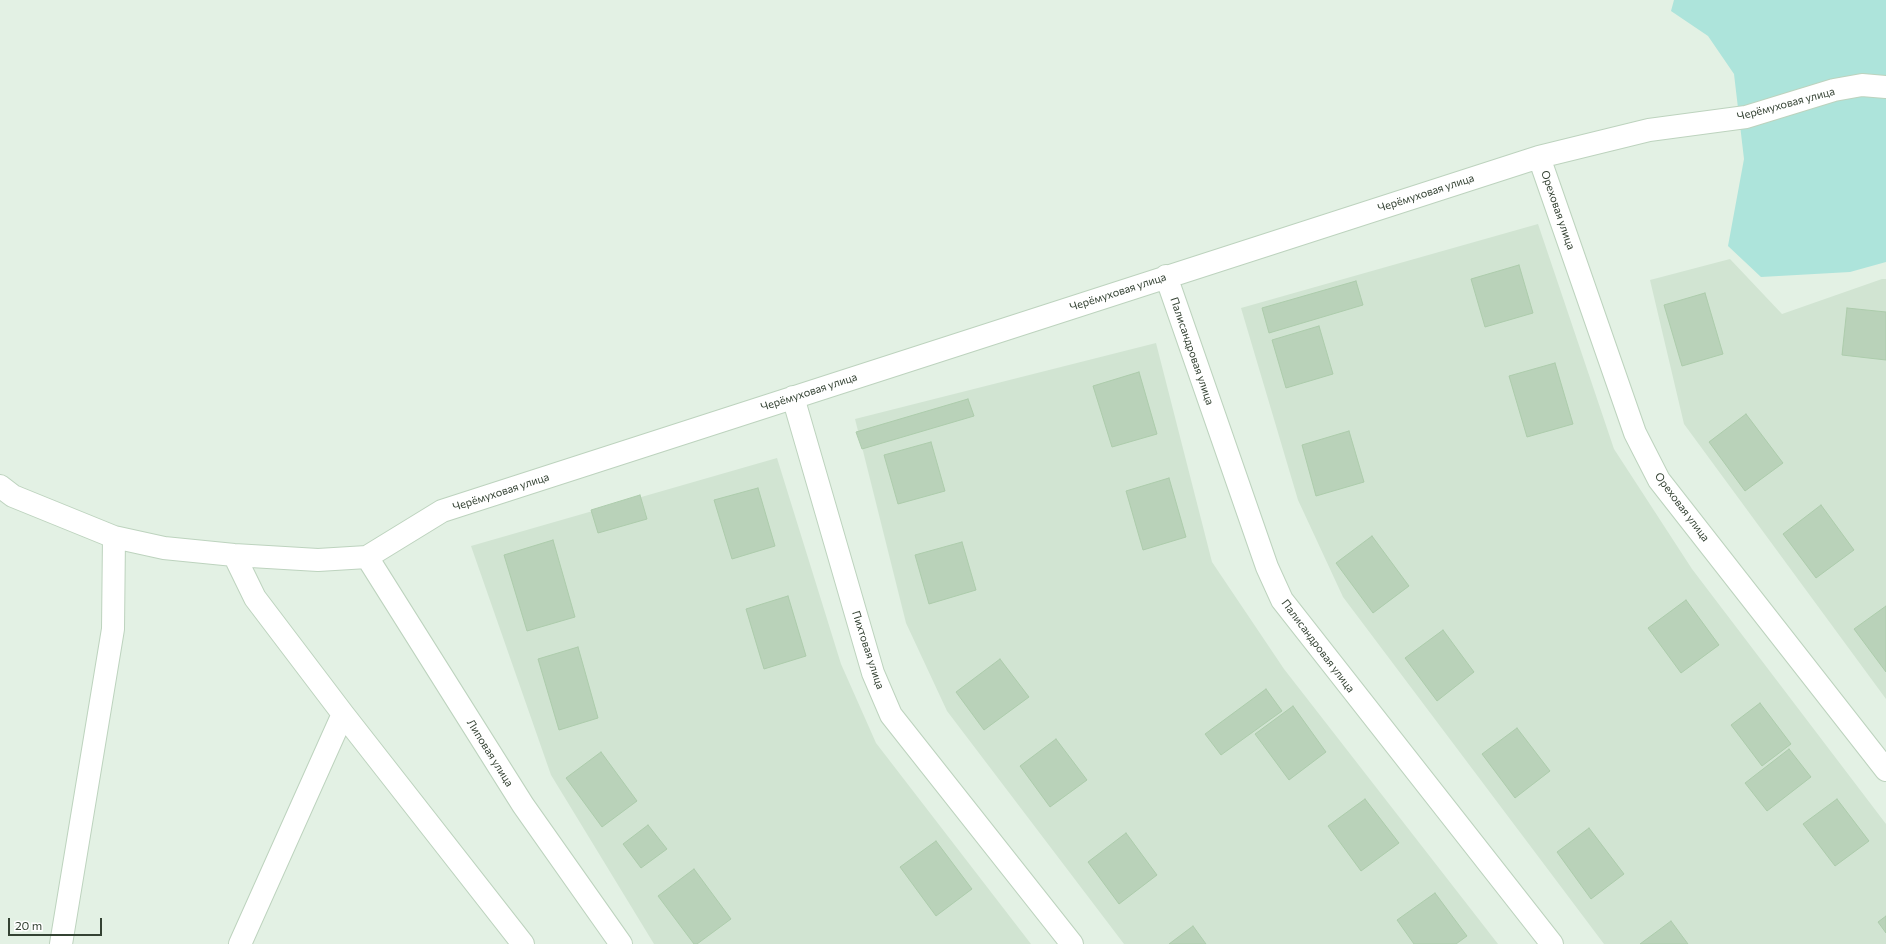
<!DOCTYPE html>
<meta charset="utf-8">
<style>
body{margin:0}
#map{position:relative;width:1886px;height:944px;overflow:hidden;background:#e3f1e4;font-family:Commissioner,sans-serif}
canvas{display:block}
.scale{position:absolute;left:8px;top:918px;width:94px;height:18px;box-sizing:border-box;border:2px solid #344233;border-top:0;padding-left:5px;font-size:12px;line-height:14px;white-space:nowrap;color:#344233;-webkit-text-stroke:3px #fff;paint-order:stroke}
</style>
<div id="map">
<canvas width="1886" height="944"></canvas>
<div class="scale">20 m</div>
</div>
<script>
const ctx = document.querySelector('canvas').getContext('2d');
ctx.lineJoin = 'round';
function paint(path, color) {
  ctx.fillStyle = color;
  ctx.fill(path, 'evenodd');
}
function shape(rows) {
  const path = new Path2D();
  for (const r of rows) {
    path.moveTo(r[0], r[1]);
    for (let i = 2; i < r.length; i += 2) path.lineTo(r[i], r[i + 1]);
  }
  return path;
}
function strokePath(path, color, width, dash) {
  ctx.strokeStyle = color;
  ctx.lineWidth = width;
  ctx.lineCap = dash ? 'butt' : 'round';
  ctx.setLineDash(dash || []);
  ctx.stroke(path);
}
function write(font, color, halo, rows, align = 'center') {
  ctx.font = font + ' Commissioner,sans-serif';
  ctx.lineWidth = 3;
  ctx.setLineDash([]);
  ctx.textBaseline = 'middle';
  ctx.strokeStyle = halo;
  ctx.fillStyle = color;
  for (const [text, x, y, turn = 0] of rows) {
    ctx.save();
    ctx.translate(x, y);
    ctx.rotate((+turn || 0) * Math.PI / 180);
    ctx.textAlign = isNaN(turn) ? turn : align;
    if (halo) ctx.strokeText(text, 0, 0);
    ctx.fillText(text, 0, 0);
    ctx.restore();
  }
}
paint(shape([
 [1538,224,1614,449,1692,569,1886,824,1886,944,1604,944,1343,597,1298,500,1241,308],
 [1730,259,1782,314,1882,279,1886,279,1886,699,1684,424,1650,280],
 [1156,343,1212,562,1284,669,1498,944,1124,944,947,711,906,623,855,419],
 [777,458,841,664,876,743,1031,944,654,944,551,775,471,546]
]), '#d1e4d2');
paint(shape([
 [1674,0,1886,0,1886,262,1850,272,1761,277,1728,246,1744,159,1734,74,1708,36,1671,11]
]), '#ade4db');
const building = shape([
 [1519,265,1533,313,1485,327,1471,279,1519,265],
 [1356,281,1363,305,1269,333,1262,308,1356,281],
 [1705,293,1723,354,1682,366,1664,305,1705,293],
 [1847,308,1886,312,1886,360,1842,355,1847,308],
 [1319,326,1333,374,1286,388,1272,340,1319,326],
 [1555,363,1573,424,1527,437,1509,376,1555,363],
 [1139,372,1157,434,1112,447,1093,386,1139,372],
 [968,399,974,416,862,449,856,432,968,399],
 [1746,414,1783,463,1745,491,1709,442,1746,414],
 [1349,431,1364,482,1316,496,1302,445,1349,431],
 [931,442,945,491,898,504,884,455,931,442],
 [1169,478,1186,537,1143,550,1126,491,1169,478],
 [758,488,775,546,732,559,714,500,758,488],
 [640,495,647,519,598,533,591,510,640,495],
 [1821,505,1854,550,1816,578,1783,534,1821,505],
 [1372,536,1409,586,1373,613,1336,563,1372,536],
 [553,540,575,617,527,631,504,555,553,540],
 [962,542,976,590,929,604,915,555,962,542],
 [788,596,806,656,764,669,746,609,788,596],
 [1686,600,1719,645,1681,673,1648,628,1686,600],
 [1886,606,1886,672,1854,629,1886,606],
 [1443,630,1474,672,1437,701,1405,658,1443,630],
 [578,647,598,718,559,730,538,659,578,647],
 [1000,659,1029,697,984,730,956,692,1000,659],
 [1266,689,1282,711,1221,755,1205,734,1266,689],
 [1760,703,1791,744,1762,766,1731,725,1760,703],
 [1293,706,1326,752,1289,780,1255,734,1293,706],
 [1517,728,1550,771,1515,798,1482,754,1517,728],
 [1056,739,1087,780,1050,807,1020,766,1056,739],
 [1789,749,1811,777,1767,811,1745,783,1789,749],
 [601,752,637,801,602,827,566,778,601,752],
 [1365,799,1399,843,1361,871,1328,826,1365,799],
 [1837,799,1869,841,1835,866,1803,824,1837,799],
 [648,825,667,849,641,868,623,844,648,825],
 [1589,828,1624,874,1591,899,1557,852,1589,828],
 [1126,833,1157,875,1119,904,1088,862,1126,833],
 [936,841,972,889,936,916,900,867,936,841],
 [694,869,731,919,697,944,694,944,658,896,694,869],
 [1435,893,1467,936,1456,944,1414,944,1397,920,1435,893],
 [1886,916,1886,933,1878,922,1886,916],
 [1671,921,1688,944,1640,944,1671,921],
 [1193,926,1206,944,1169,944,1193,926]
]);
paint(building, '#b9d2b9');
strokePath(building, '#adccac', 1);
const minor = shape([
 [1539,157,1635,433,1659,480,1886,770],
 [1166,276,1267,567,1282,600,1552,944],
 [793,397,873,673,891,715,1072,944],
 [0,486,13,496,114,537,164,548,234,555,318,560,367,557,442,511,1539,157,1649,130,1746,117,1834,90,1862,85,1886,87],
 [234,555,255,598,343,714,523,944],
 [367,557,523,805,621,944],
 [61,944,113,629,114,537],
 [240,944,343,714]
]);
strokePath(minor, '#bdd3be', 24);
strokePath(minor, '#fff', 22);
write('11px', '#344233', '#fff', [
 ["Черёмуховая улица",1786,104,-15],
 ["Черёмуховая улица",1426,193,-18],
 ["Ореховая улица",1558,210,71],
 ["Черёмуховая улица",1118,292,-18],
 ["Палисандровая улица",1192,351,71],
 ["Черёмуховая улица",809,392,-18],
 ["Черёмуховая улица",501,492,-18],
 ["Ореховая улица",1682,507,53],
 ["Палисандровая улица",1318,646,53],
 ["Пихтовая улица",868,650,72],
 ["Липовая улица",490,753,58]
]);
</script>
